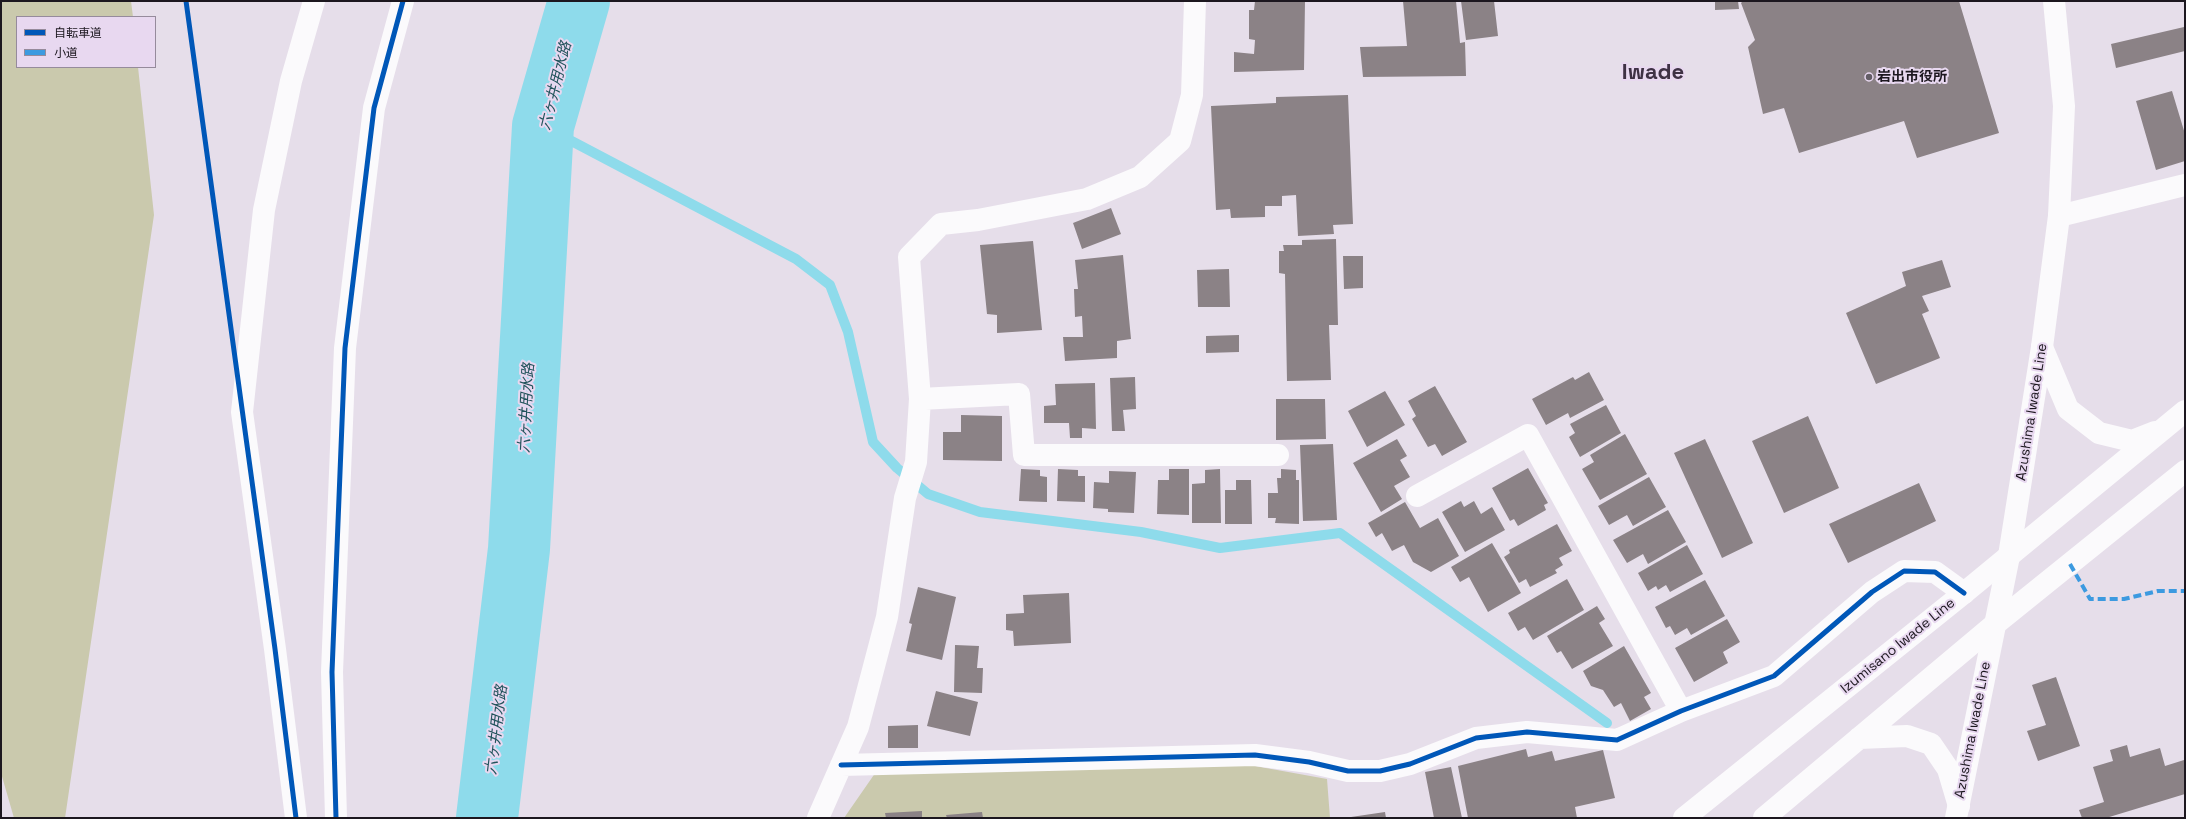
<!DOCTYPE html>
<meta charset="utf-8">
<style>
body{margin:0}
#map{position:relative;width:2186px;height:819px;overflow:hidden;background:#e6deea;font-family:"Space Grotesk","Noto Sans JP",sans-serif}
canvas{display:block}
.frame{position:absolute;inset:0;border:2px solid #1c171f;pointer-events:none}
.legend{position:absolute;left:16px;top:16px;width:140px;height:52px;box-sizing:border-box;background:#e8d8f0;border:1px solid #968b9c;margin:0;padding:5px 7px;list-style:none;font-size:12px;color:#1c171f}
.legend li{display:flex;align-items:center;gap:8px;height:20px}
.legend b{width:20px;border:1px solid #968b9c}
</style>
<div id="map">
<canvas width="2186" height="819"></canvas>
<div class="frame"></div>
<ul class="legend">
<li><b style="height:5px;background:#0057b8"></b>自転車道</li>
<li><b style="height:5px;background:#3c9ae0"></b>小道</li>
</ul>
</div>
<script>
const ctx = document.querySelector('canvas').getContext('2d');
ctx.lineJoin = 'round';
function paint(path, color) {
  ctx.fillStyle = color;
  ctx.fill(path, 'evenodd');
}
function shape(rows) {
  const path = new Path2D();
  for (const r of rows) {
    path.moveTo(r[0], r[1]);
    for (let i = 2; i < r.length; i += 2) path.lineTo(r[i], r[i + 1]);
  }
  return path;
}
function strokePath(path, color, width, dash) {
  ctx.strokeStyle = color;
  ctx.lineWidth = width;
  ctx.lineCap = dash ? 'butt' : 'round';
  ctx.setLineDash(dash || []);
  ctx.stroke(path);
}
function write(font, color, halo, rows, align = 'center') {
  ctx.font = font + ' "Space Grotesk","Noto Sans JP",sans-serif';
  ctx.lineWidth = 4;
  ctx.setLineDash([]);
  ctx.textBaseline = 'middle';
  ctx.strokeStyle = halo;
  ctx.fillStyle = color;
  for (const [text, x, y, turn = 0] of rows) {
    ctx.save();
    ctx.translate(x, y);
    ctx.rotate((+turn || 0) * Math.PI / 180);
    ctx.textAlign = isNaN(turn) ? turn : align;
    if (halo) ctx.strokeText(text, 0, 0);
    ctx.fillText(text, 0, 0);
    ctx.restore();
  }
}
paint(shape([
 [1,1,131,1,133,17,17,17,17,67,138,67,154,215,65,818,14,818,1,773],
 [1177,752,1327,779,1330,818,844,818,887,756]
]), '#cac9ad');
strokePath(shape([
 [543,126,796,259,830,285,848,332,873,442,897,468,928,494,980,512,1141,532,1220,548,1340,533,1607,723]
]), '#8edbeb', 10);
strokePath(shape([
 [487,818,519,549,543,126,579,1]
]), '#8edbeb', 62);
paint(shape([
 [1255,1,1305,1,1304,70,1234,72,1234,52,1254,54,1255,40,1249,39,1249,10,1254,10],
 [1403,1,1456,1,1460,43,1465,42,1466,76,1363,77,1360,47,1407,46],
 [1461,1,1494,1,1498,36,1466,40],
 [1715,1,1738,1,1739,9,1715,10],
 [1743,1,1959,1,1999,133,1917,158,1904,121,1799,153,1784,108,1763,114,1748,47,1755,40,1741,3],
 [2184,27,2185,51,2116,68,2111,44],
 [2172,91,2185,134,2185,161,2156,170,2136,101],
 [1348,95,1353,224,1333,225,1334,234,1298,236,1296,195,1282,196,1282,206,1265,206,1265,217,1231,218,1230,209,1216,210,1211,106,1276,103,1276,97],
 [1111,208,1121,234,1082,249,1073,223],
 [1336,239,1338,325,1329,325,1331,380,1287,381,1285,274,1279,273,1279,251,1284,251,1283,245,1302,245,1302,240],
 [1033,241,1042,330,997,333,997,315,987,314,980,245],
 [1123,255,1131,339,1117,341,1117,358,1065,361,1063,337,1083,337,1082,316,1075,317,1074,289,1078,289,1075,260],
 [1343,256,1363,256,1363,288,1344,289],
 [1942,260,1951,287,1922,296,1929,311,1922,314,1940,358,1876,384,1846,313,1906,286,1902,272],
 [1229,269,1230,307,1198,307,1197,270],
 [1239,335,1239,352,1206,353,1206,336],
 [1589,372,1604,400,1570,418,1568,413,1546,425,1532,399,1573,377,1575,380],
 [1135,377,1136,409,1123,410,1125,431,1112,431,1110,378],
 [1095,383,1096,429,1082,428,1082,438,1070,438,1069,423,1044,423,1044,406,1056,405,1055,384],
 [1435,386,1467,442,1442,456,1435,444,1428,447,1412,419,1416,416,1408,401],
 [1385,391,1405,425,1367,447,1348,411],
 [1276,399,1325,399,1326,439,1276,440],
 [1606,405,1621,433,1580,457,1569,437,1575,433,1570,424],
 [961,415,1002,416,1002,461,943,460,943,432,961,432],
 [1808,416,1839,488,1784,513,1752,441],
 [1625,434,1647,474,1600,500,1582,469,1594,462,1590,455],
 [1397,439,1407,456,1400,460,1410,477,1394,486,1402,499,1381,512,1353,463],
 [1705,439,1753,543,1722,558,1674,453],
 [1333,444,1337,520,1303,521,1300,445],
 [1528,468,1548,503,1544,505,1546,510,1518,526,1514,519,1510,521,1492,488],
 [1021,469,1040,470,1040,476,1047,477,1047,502,1019,501],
 [1058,469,1078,470,1078,476,1085,476,1085,502,1057,501],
 [1169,469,1189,469,1189,515,1157,514,1158,480,1169,480],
 [1220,469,1221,523,1192,523,1192,484,1205,483,1205,470],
 [1281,469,1296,470,1296,480,1299,480,1299,524,1275,523,1276,518,1268,518,1268,493,1278,493,1277,478,1281,478],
 [1109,471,1136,472,1134,513,1108,512,1108,509,1093,508,1094,482,1109,483],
 [1649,477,1666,507,1633,526,1627,515,1609,525,1598,506],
 [1236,480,1251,480,1252,524,1225,524,1225,490,1236,490],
 [1919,483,1936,521,1848,563,1829,524],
 [1461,501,1464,507,1474,501,1481,514,1492,507,1505,530,1465,552,1442,512],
 [1405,502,1420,528,1438,518,1459,556,1431,572,1413,562,1404,545,1392,551,1382,533,1376,537,1368,523],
 [1668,510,1686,542,1648,564,1643,554,1627,563,1613,540],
 [1557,524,1572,551,1559,558,1563,565,1555,570,1557,573,1530,587,1526,579,1519,583,1504,557,1510,553,1509,550],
 [1492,543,1521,593,1488,612,1469,577,1460,582,1451,567],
 [1687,545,1703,574,1670,592,1666,585,1658,590,1656,586,1648,591,1638,573],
 [1567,579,1584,610,1533,640,1525,627,1518,631,1508,613],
 [1705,580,1725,616,1691,635,1687,628,1675,635,1670,626,1666,628,1655,607],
 [918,587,956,597,942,660,906,651,912,624,909,623],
 [1069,593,1071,643,1014,646,1013,631,1006,630,1006,614,1024,613,1023,595],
 [1597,606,1605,619,1599,623,1613,646,1572,669,1561,651,1557,653,1547,636],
 [1727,619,1740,642,1723,652,1728,663,1694,682,1675,648],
 [955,645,979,646,977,668,983,668,982,693,954,692],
 [1624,646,1651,693,1644,697,1651,709,1630,721,1621,703,1614,707,1603,690,1591,686,1583,671],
 [2056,677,2080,746,2038,761,2027,731,2046,725,2032,685],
 [936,691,978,702,970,736,927,726],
 [918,725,918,748,888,748,888,726],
 [2127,745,2130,757,2160,748,2165,766,2184,760,2185,794,2106,818,2082,818,2079,810,2104,802,2093,767,2113,761,2110,750],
 [1526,749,1528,757,1552,751,1555,761,1603,750,1615,798,1575,807,1577,818,1468,818,1458,766],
 [1451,767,1462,818,1434,818,1425,772],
 [922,811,922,818,886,818,885,813],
 [982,812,983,818,947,818,946,815],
 [1385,812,1386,818,1351,818,1351,817]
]), '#8b8286');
strokePath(shape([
 [2059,216,2185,185],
 [920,399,1019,394,1024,455,1278,455],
 [1417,496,1528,435,1681,711],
 [841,765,1255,755,1309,762,1348,771,1380,771,1410,764,1476,738,1527,732,1617,740,1681,711,1774,676,1872,592,1904,571,1935,572,1964,593],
 [296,818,275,649,242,412,264,210,291,81,314,1],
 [336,818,332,672,345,348,374,108,403,1],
 [818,818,858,727,887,617,905,498,916,462,920,399,909,257,941,224,978,220,1087,199,1140,177,1180,141,1192,95,1195,1]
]), '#fbfafc', 22);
strokePath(shape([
 [1956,818,2009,556,2042,347,2059,216,2064,106,2054,1]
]), '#fbfafc', 22);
strokePath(shape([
 [2042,347,2068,409,2099,433,2132,441,2155,432],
 [1859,738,1907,736,1931,744,1948,769,1959,806],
 [1684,818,1964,593,2185,411],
 [1764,818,1994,625,2185,471]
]), '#fbfafc', 22);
strokePath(shape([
 [2070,564,2090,599,2124,599,2158,591,2185,591]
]), '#3c9ae0', 4, [8, 4]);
strokePath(shape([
 [186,1,275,649,296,818],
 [841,765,1255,755,1309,762,1348,771,1380,771,1410,764,1476,738,1527,732,1617,740,1681,711,1774,676,1872,592,1904,571,1935,572,1964,593],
 [336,818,332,672,345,348,374,108,403,1]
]), '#0057b8', 5);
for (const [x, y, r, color] of [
 [1869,77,4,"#635d66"]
]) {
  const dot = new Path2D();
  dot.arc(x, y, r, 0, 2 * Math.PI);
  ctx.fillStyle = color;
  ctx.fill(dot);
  strokePath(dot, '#e8d8f0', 1.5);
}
write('bold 14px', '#1c171f', '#e8d8f0', [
 ["岩出市役所",1877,77]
], 'left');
write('14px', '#1c171f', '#e8d8f0', [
 ["Azushima Iwade Line",2032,412,-81],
 ["Izumisano Iwade Line",1898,646,-39],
 ["Azushima Iwade Line",1973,730,-79]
]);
write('italic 15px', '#21535b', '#e8d8f0', [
 ["六ヶ井用水路",556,86,-76],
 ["六ヶ井用水路",527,408,-87],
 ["六ヶ井用水路",497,730,-83]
]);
write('bold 22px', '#3e3144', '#e8d8f0', [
 ["Iwade",1653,73]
]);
</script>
